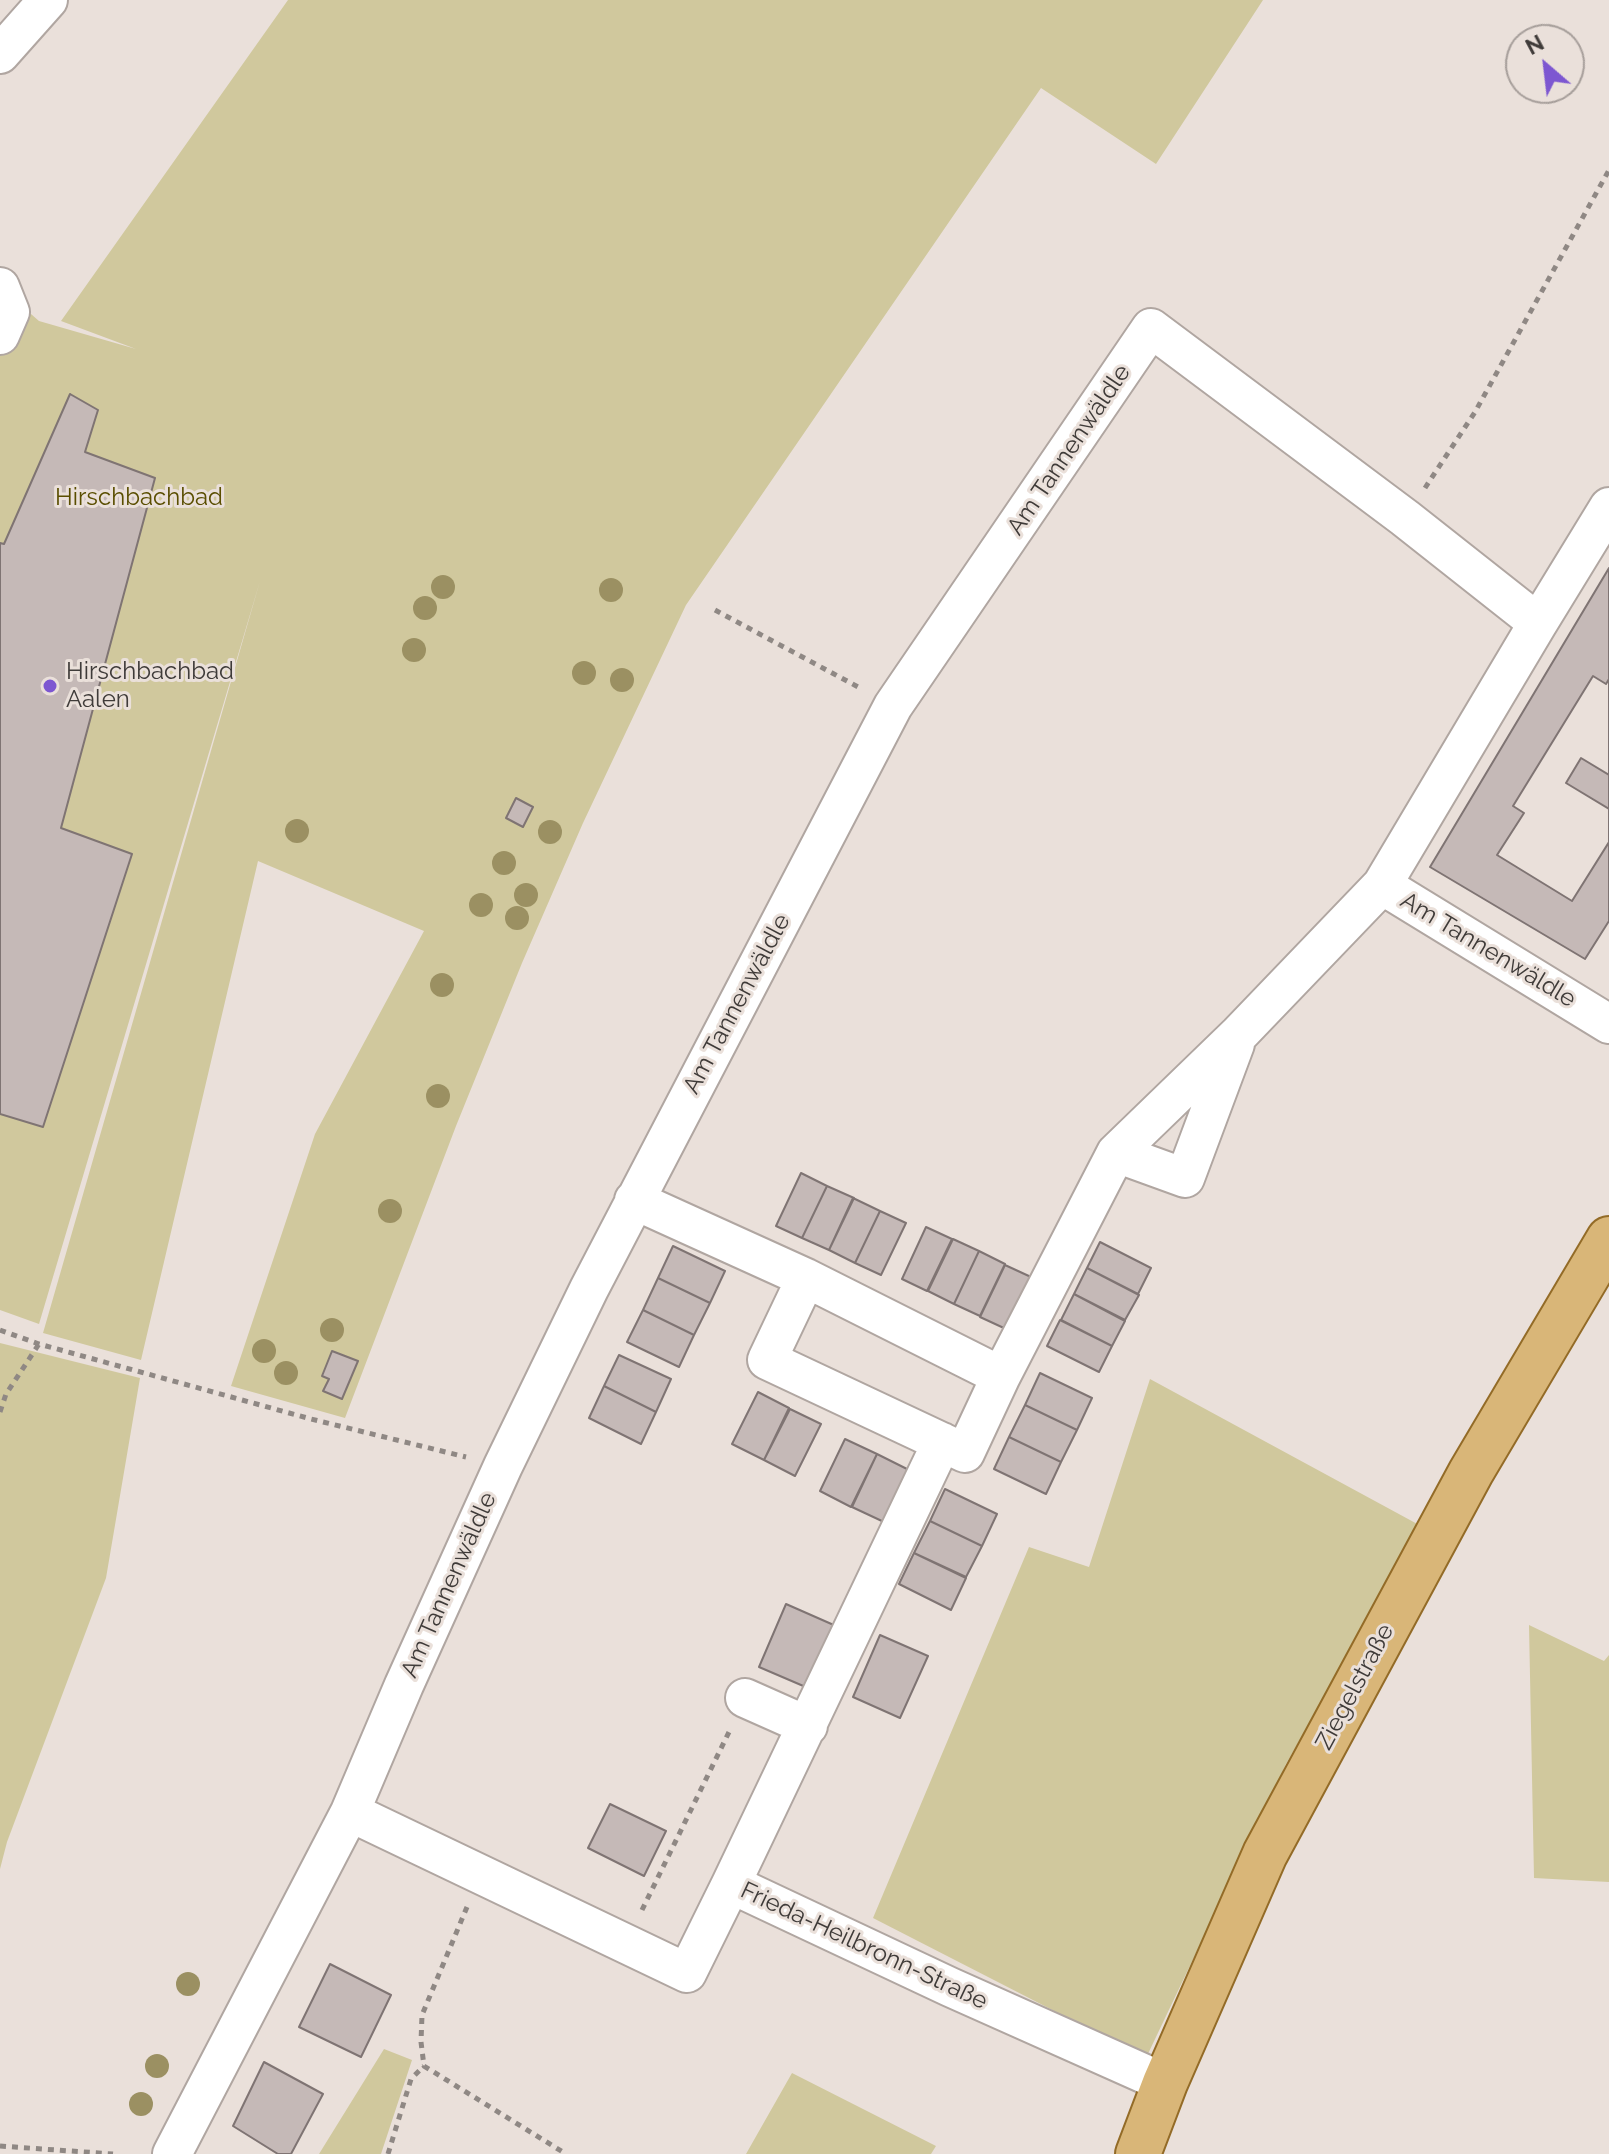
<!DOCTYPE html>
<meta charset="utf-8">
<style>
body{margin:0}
#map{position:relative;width:1609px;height:2154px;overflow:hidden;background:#eae0da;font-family:Raleway,sans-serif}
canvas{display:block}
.north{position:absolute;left:1505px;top:24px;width:80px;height:80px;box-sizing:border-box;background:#eae0da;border:2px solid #a69e9a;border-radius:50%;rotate:332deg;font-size:22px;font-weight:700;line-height:32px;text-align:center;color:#3f3b39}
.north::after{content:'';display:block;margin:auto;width:28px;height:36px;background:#7d57d1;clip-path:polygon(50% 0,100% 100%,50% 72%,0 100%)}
</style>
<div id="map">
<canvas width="1609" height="2154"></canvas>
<div class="north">N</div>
</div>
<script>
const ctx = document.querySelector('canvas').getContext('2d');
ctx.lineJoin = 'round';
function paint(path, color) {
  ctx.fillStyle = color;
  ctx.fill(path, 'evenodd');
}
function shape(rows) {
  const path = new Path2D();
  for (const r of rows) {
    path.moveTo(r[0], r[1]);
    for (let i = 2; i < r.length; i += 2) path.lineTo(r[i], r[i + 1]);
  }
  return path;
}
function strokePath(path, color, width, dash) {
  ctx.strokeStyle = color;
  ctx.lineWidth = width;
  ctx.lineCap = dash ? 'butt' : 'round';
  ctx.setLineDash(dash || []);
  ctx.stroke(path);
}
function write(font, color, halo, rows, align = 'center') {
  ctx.font = font + ' Raleway,sans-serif';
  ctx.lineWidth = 6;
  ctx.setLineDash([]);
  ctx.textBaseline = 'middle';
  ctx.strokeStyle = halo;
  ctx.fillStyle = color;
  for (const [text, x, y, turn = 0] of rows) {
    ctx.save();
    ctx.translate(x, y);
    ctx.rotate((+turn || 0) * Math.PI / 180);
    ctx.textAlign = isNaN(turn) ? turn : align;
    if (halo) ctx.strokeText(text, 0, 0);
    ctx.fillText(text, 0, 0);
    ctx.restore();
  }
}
paint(shape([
 [288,0,1263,0,1156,164,1041,88,686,605,583,823,522,963,456,1126,345,1418,231,1386,315,1134,424,931,258,861,141,1360,43,1333,260,581,39,1324,0,1310,0,287,39,321,136,349,61,321],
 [0,1343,140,1378,106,1578,7,1842,0,1869],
 [1150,1379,1421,1526,1286,1764,1146,2058,873,1918,1029,1547,1089,1567],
 [1529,1625,1604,1661,1609,1655,1609,1882,1534,1878],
 [384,2049,412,2060,381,2154,319,2154],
 [792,2073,936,2146,931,2154,746,2154]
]), '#d0c89d');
const building = shape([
 [70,394,98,410,85,452,155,478,61,828,132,854,43,1127,0,1114,0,543,4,544,70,394],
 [1609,568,1609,921,1585,959,1430,867,1609,568],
 [1593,676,1606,684,1609,679,1609,775,1581,758,1566,783,1609,809,1609,842,1572,901,1497,855,1524,813,1513,806,1593,676],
 [516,798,533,807,523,827,506,818,516,798],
 [801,1173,827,1186,802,1238,776,1226,801,1173],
 [827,1186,854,1198,829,1250,802,1238,827,1186],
 [853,1198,880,1211,855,1263,829,1250,853,1198],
 [880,1211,906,1223,881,1275,855,1263,880,1211],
 [926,1227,952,1239,927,1291,902,1279,926,1227],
 [953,1239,979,1251,954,1304,928,1291,953,1239],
 [1100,1242,1151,1268,1138,1294,1087,1268,1100,1242],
 [673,1246,725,1271,710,1303,658,1278,673,1246],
 [979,1251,1005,1264,980,1316,954,1304,979,1251],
 [1005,1265,1031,1277,1006,1329,980,1317,1005,1265],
 [1087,1268,1139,1295,1125,1320,1074,1294,1087,1268],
 [658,1278,710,1303,694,1335,643,1310,658,1278],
 [1074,1294,1125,1321,1112,1346,1061,1320,1074,1294],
 [643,1310,694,1335,679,1367,627,1342,643,1310],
 [1060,1320,1112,1346,1099,1372,1047,1346,1060,1320],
 [332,1351,358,1361,342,1399,323,1391,329,1379,322,1376,332,1351],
 [619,1355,671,1379,656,1412,604,1386,619,1355],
 [1040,1373,1092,1398,1077,1430,1025,1405,1040,1373],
 [604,1386,656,1412,641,1444,589,1418,604,1386],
 [758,1392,789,1408,764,1460,732,1444,758,1392],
 [1025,1405,1077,1430,1061,1462,1009,1437,1025,1405],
 [790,1409,821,1424,795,1476,764,1460,790,1409],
 [1009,1437,1061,1462,1046,1494,994,1469,1009,1437],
 [845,1439,877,1454,851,1507,820,1491,845,1439],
 [877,1454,909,1470,884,1522,852,1507,877,1454],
 [945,1489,997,1514,982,1546,930,1521,945,1489],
 [930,1521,982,1546,966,1577,914,1553,930,1521],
 [914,1553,966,1578,951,1610,899,1584,914,1553],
 [786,1604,836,1626,808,1688,759,1667,786,1604],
 [880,1635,928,1656,900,1718,853,1697,880,1635],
 [610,1804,666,1831,644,1876,588,1848,610,1804],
 [330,1964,391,1995,361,2057,299,2027,330,1964],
 [264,2062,323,2094,291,2154,278,2154,233,2126,264,2062]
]);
paint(building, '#c5b9b7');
strokePath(building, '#7f7473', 2);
const minor = shape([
 [0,54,48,0],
 [0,287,10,312,0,335],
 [1538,623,1609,507],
 [1116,1153,1185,1178,1235,1044],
 [634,1200,806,1278,1001,1376,965,1453,767,1360,806,1278],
 [1001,1376,1116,1153,1239,1034,1382,885],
 [745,1698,808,1726],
 [350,1812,687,1973,731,1884,950,1987,1165,2083],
 [731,1884,942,1442],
 [172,2154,350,1812,404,1685,503,1466,589,1289,893,706,1151,328,1405,518,1538,623,1382,885,1609,1024]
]);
const major = shape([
 [1138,2154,1165,2083,1265,1854,1471,1472,1609,1239]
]);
strokePath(minor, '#b0a6a1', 42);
strokePath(major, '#936b27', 48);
strokePath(shape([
 [1425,488,1475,412,1609,170],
 [715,610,860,688],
 [0,1330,39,1344,311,1419,466,1457],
 [0,1412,6,1394,39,1344],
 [467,1907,422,2015,421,2042,424,2066,566,2154],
 [642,1910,729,1732],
 [0,2146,113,2154],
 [388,2154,411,2079,424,2066]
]), '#8f8884', 5, [6, 6]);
strokePath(minor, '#fff', 38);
strokePath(major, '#d9b678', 44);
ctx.fillStyle = '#9b9062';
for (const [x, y] of [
 [443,587],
 [611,590],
 [425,608],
 [414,650],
 [584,673],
 [622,680],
 [297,831],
 [550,832],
 [504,863],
 [526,895],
 [481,905],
 [517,918],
 [442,985],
 [438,1096],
 [390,1211],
 [332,1330],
 [264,1351],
 [286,1373],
 [188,1984],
 [157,2066],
 [141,2104]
]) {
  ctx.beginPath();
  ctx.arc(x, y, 12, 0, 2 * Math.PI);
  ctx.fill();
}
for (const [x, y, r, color] of [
 [50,686,8,"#7d57d1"]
]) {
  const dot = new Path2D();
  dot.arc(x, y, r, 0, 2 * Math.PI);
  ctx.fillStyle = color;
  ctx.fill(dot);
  strokePath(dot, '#eae0da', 3);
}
write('24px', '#3f3b39', '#eae0da', [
 ["Am Tannenwäldle",1069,450,-56],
 ["Am Tannenwäldle",1488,950,31],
 ["Am Tannenwäldle",737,1004,-62],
 ["Am Tannenwäldle",449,1585,-66],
 ["Ziegelstraße",1355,1687,-62],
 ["Frieda-Heilbronn-Straße",864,1946,25]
]);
write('24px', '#5a4e00', '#eae0da', [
 ["Hirschbachbad",139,498]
]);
write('24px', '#3f3b39', '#eae0da', [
 ["Hirschbachbad",66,672],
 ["Aalen",66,700]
], 'left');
</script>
